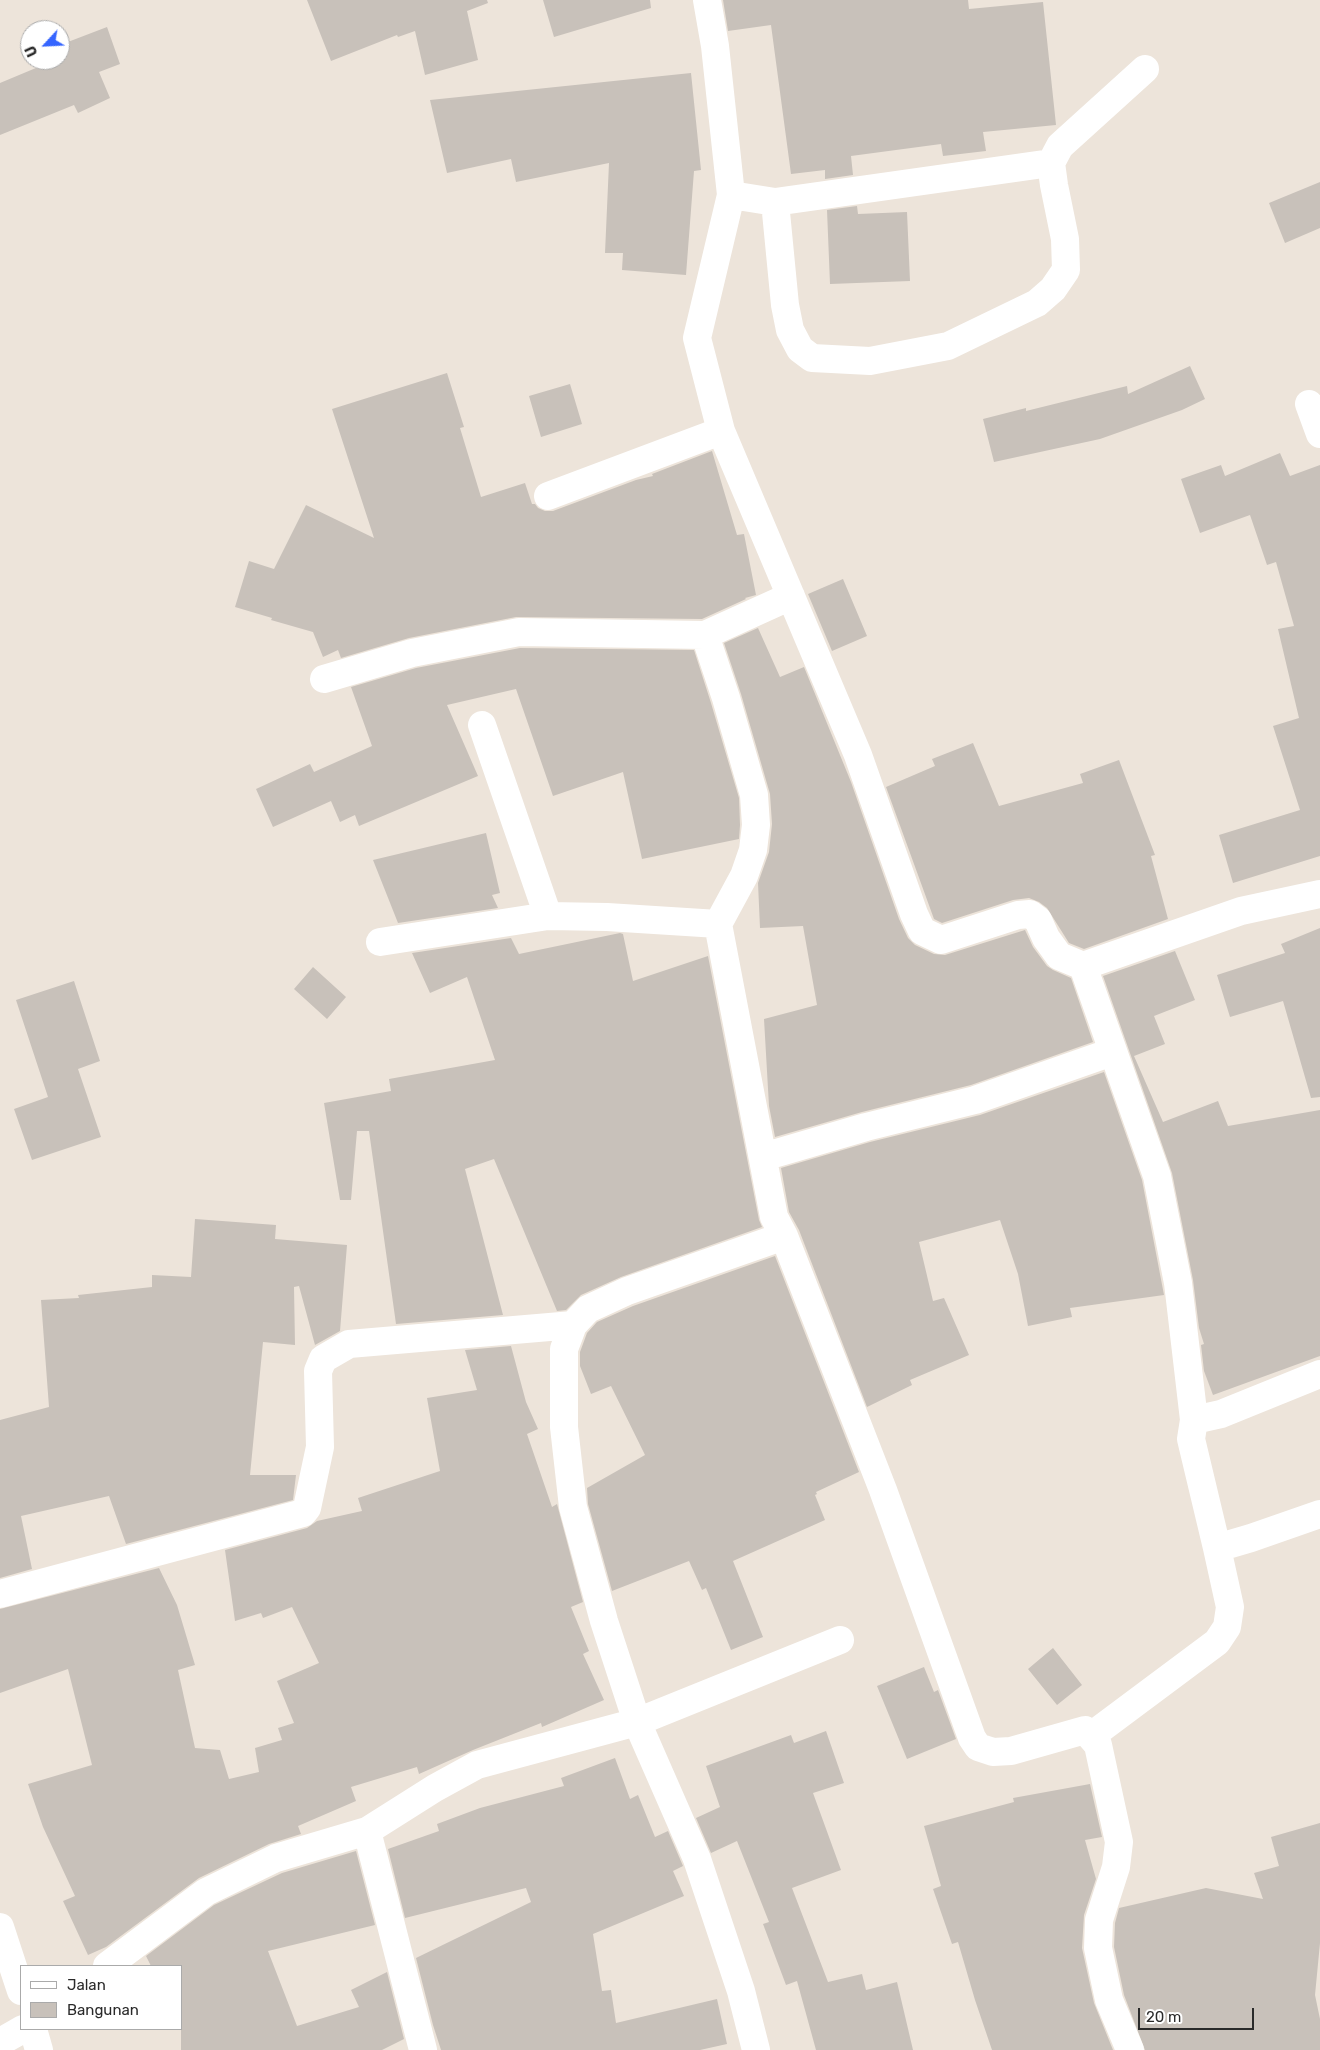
<!DOCTYPE html>
<style>
body{margin:0}
#map{position:relative;width:1320px;height:2050px;overflow:hidden;background:#ede4da;font-family:Rubik,sans-serif}
canvas{display:block}
.legend{position:absolute;left:20px;top:1965px;width:162px;height:65px;box-sizing:border-box;background:#fff;border:1px solid #aaa;margin:0;padding:6px 9px;list-style:none;font-size:15px;color:#2a2a2a}
.legend li{display:flex;align-items:center;gap:10px;height:25px}
.legend b{width:25px;border:1px solid #aaa}
.north{position:absolute;left:20px;top:20px;width:50px;height:50px;box-sizing:border-box;background:#fff;border:1px solid #aaa;border-radius:50%;rotate:245deg;font-size:14px;font-weight:700;line-height:20px;text-align:center;color:#2a2a2a}
.north::after{content:'';display:block;margin:auto;width:18px;height:22px;background:#3565ff;clip-path:polygon(50% 0,100% 100%,50% 72%,0 100%)}
.scale{position:absolute;left:1138px;top:2008px;width:116px;height:22px;box-sizing:border-box;border:2px solid #2a2a2a;border-top:0;padding-left:6px;font-size:15px;line-height:18px;white-space:nowrap;color:#2a2a2a;-webkit-text-stroke:4px #fff;paint-order:stroke}
</style>
<div id="map">
<canvas width="1320" height="2050"></canvas>
<ul class="legend">
<li><b style="height:6px;background:#fff"></b>Jalan</li>
<li><b style="height:14px;background:#c8c1ba"></b>Bangunan</li>
</ul>
<div class="north">U</div>
<div class="scale">20 m</div>
</div>
<script>
const ctx = document.querySelector('canvas').getContext('2d');
ctx.lineJoin = 'round';
function paint(path, color) {
  ctx.fillStyle = color;
  ctx.fill(path, 'evenodd');
}
function shape(rows) {
  const path = new Path2D();
  for (const r of rows) {
    path.moveTo(r[0], r[1]);
    for (let i = 2; i < r.length; i += 2) path.lineTo(r[i], r[i + 1]);
  }
  return path;
}
function strokePath(path, color, width, dash) {
  ctx.strokeStyle = color;
  ctx.lineWidth = width;
  ctx.lineCap = dash ? 'butt' : 'round';
  ctx.setLineDash(dash || []);
  ctx.stroke(path);
}
paint(shape([
 [307,0,487,0,488,3,467,11,478,60,425,75,415,31,398,37,397,35,331,61],
 [543,0,650,0,651,8,554,37],
 [723,0,968,0,969,9,1043,2,1056,125,983,132,986,151,943,156,941,144,851,156,853,175,825,179,825,170,791,174,771,25,728,31],
 [107,27,120,64,99,72,110,98,78,113,74,105,0,135,0,83,55,60,60,60,60,45],
 [691,73,701,170,694,171,686,275,622,270,623,253,605,253,609,163,516,182,511,159,447,173,430,100],
 [1320,182,1320,228,1285,243,1269,203],
 [857,206,858,214,907,212,910,281,830,284,827,210],
 [1190,366,1205,399,1182,410,1100,439,994,462,983,419,1026,408,1026,411,1127,386,1128,394],
 [447,373,464,427,460,428,481,497,525,483,532,504,535,504,538,508,545,511,553,511,636,480,653,476,652,474,712,451,737,535,744,534,756,595,745,598,746,599,702,619,516,617,409,638,341,658,338,650,323,657,313,632,271,620,272,618,235,607,249,561,274,569,306,505,374,538,332,409],
 [570,384,582,424,541,437,529,396],
 [1280,453,1290,476,1320,465,1320,856,1233,883,1219,835,1300,810,1273,726,1299,718,1278,629,1294,626,1276,562,1267,565,1250,515,1200,533,1181,479,1221,465,1225,476],
 [843,579,867,636,832,651,808,594],
 [758,628,780,677,804,667,851,782,899,919,908,938,915,945,934,954,945,955,1025,930,1033,947,1047,966,1053,970,1071,978,1093,1042,971,1085,862,1112,775,1137,769,1106,764,1019,817,1005,803,926,760,928,758,883,769,852,772,824,770,794,741,694,724,643],
 [520,648,694,650,711,703,739,798,740,825,739,839,642,859,623,772,553,796,516,689,447,705,478,776,359,826,355,815,340,822,331,801,273,827,256,789,310,764,314,772,372,746,351,687,416,668],
 [973,743,999,806,1083,783,1080,774,1119,760,1155,855,1151,856,1168,919,1084,949,1069,943,1047,908,1039,902,1029,898,1013,900,942,923,934,919,886,787,935,766,932,759],
 [486,833,500,893,492,895,498,908,398,923,373,860],
 [1320,928,1320,1097,1311,1098,1283,1001,1230,1017,1217,975,1285,953,1281,944],
 [620,933,623,934,633,981,708,956,759,1220,762,1227,621,1277,581,1295,566,1310,557,1311,494,1159,465,1169,503,1315,396,1324,369,1131,357,1131,351,1200,340,1200,324,1103,391,1091,389,1079,495,1060,467,977,430,993,412,953,511,938,519,954],
 [1175,951,1195,1000,1154,1016,1165,1044,1134,1056,1163,1122,1218,1101,1228,1126,1320,1110,1320,1356,1213,1395,1204,1371,1201,1345,1204,1344,1199,1328,1193,1280,1172,1173,1103,976],
 [313,967,346,997,327,1019,294,989],
 [74,981,100,1061,78,1069,101,1137,32,1160,14,1109,48,1097,16,1000],
 [1104,1072,1142,1180,1164,1295,1070,1308,1072,1317,1028,1326,1018,1274,1000,1220,919,1242,933,1301,944,1298,969,1355,910,1380,912,1385,867,1407,799,1230,789,1212,781,1168,870,1142,980,1115],
 [195,1219,276,1225,275,1239,347,1245,340,1331,315,1345,299,1286,294,1287,295,1345,263,1342,250,1475,296,1475,293,1500,126,1544,109,1496,21,1516,32,1569,0,1578,0,1420,49,1407,41,1300,79,1298,78,1295,152,1287,152,1275,191,1277],
 [775,1256,859,1472,816,1492,817,1494,815,1495,825,1520,733,1561,763,1637,731,1650,706,1588,702,1590,689,1561,612,1591,588,1504,587,1488,645,1455,611,1386,591,1394,580,1366,580,1352,587,1333,597,1322,633,1306],
 [511,1346,526,1402,538,1429,527,1434,552,1507,557,1504,583,1602,571,1607,589,1651,583,1654,604,1700,542,1727,541,1723,473,1750,419,1774,417,1767,351,1787,356,1801,298,1826,301,1834,269,1844,199,1878,106,1947,88,1955,63,1901,75,1896,43,1827,28,1784,92,1765,68,1669,0,1693,0,1609,159,1568,177,1605,195,1665,178,1670,195,1748,220,1750,229,1779,259,1772,255,1748,282,1740,278,1728,294,1723,277,1681,319,1663,292,1607,263,1618,261,1613,235,1621,225,1550,307,1528,317,1521,362,1511,358,1498,440,1471,427,1398,477,1390,465,1350],
 [1053,1648,1082,1685,1057,1705,1028,1669],
 [924,1667,934,1692,938,1690,956,1739,907,1759,877,1686],
 [826,1731,844,1783,813,1793,841,1870,792,1888,828,1982,862,1974,866,1990,897,1982,913,2050,816,2050,797,1981,786,1985,763,1924,769,1922,737,1841,711,1853,696,1818,720,1807,706,1766,791,1735,794,1743],
 [615,1758,630,1799,638,1795,655,1837,668,1831,683,1866,673,1871,684,1896,593,1934,602,1991,611,1990,616,2023,717,1999,727,2044,700,2050,441,2050,433,2025,416,1958,531,1902,526,1888,405,1918,388,1849,439,1831,437,1824,480,1808,564,1786,561,1778],
 [1090,1784,1102,1837,1085,1840,1096,1879,1084,1915,1082,1948,1094,2003,1113,2050,992,2050,975,2000,958,1942,952,1944,933,1889,941,1886,924,1826,1014,1802,1013,1798],
 [1320,1823,1320,1943,1315,1995,1320,2019,1320,2050,1145,2050,1124,1995,1114,1947,1115,1923,1119,1908,1206,1888,1263,1899,1254,1873,1279,1866,1271,1837],
 [356,1851,375,1925,268,1951,297,2026,359,2007,351,1990,387,1972,404,2039,382,2050,181,2050,181,1966,151,1966,146,1956,214,1905,282,1873]
]), '#c8c1ba');
strokePath(shape([
 [707,0,715,46,731,195,697,338,721,431,858,755,914,914,922,931,941,940,1018,915,1030,914,1038,920,1046,938,1059,956,1083,966,1241,911,1320,894],
 [731,195,775,202,1051,163],
 [775,202,785,305,790,330,800,349,812,358,870,361,948,346,1037,303,1053,289,1066,270,1065,239,1054,185,1051,163,1060,146,1145,69],
 [1309,404,1320,434],
 [548,496,721,431],
 [705,635,791,596],
 [324,679,412,653,519,632,705,635,726,698,754,795,756,825,753,850,744,876,718,924,774,1217,784,1236,627,1291,588,1309,573,1325,564,1349,564,1427,573,1507,604,1621,637,1722,697,1859,741,1991,756,2050],
 [482,725,548,916],
 [380,942,548,916,607,917,718,924],
 [1083,966,1157,1176,1178,1283,1194,1420,1221,1414,1320,1374],
 [763,1157,866,1127,975,1100,1112,1052],
 [784,1236,883,1490,972,1738,978,1747,993,1752,1011,1751,1085,1730,1098,1745,1119,1842,1116,1867,1099,1920,1098,1948,1109,2000,1130,2050],
 [1194,1420,1191,1439,1217,1548,1251,1538,1320,1514],
 [0,1594,303,1513,307,1508,320,1447,318,1371,323,1359,349,1344,573,1325],
 [1091,1736,1217,1642,1227,1627,1230,1607,1217,1548],
 [367,1831,423,2050],
 [0,1927,21,1991],
 [107,1966,206,1892,276,1858,367,1831,435,1788,477,1765,637,1722,840,1640],
 [33,2029,39,2050],
 [0,2042,23,2029]
]), '#fff', 28);
</script>
